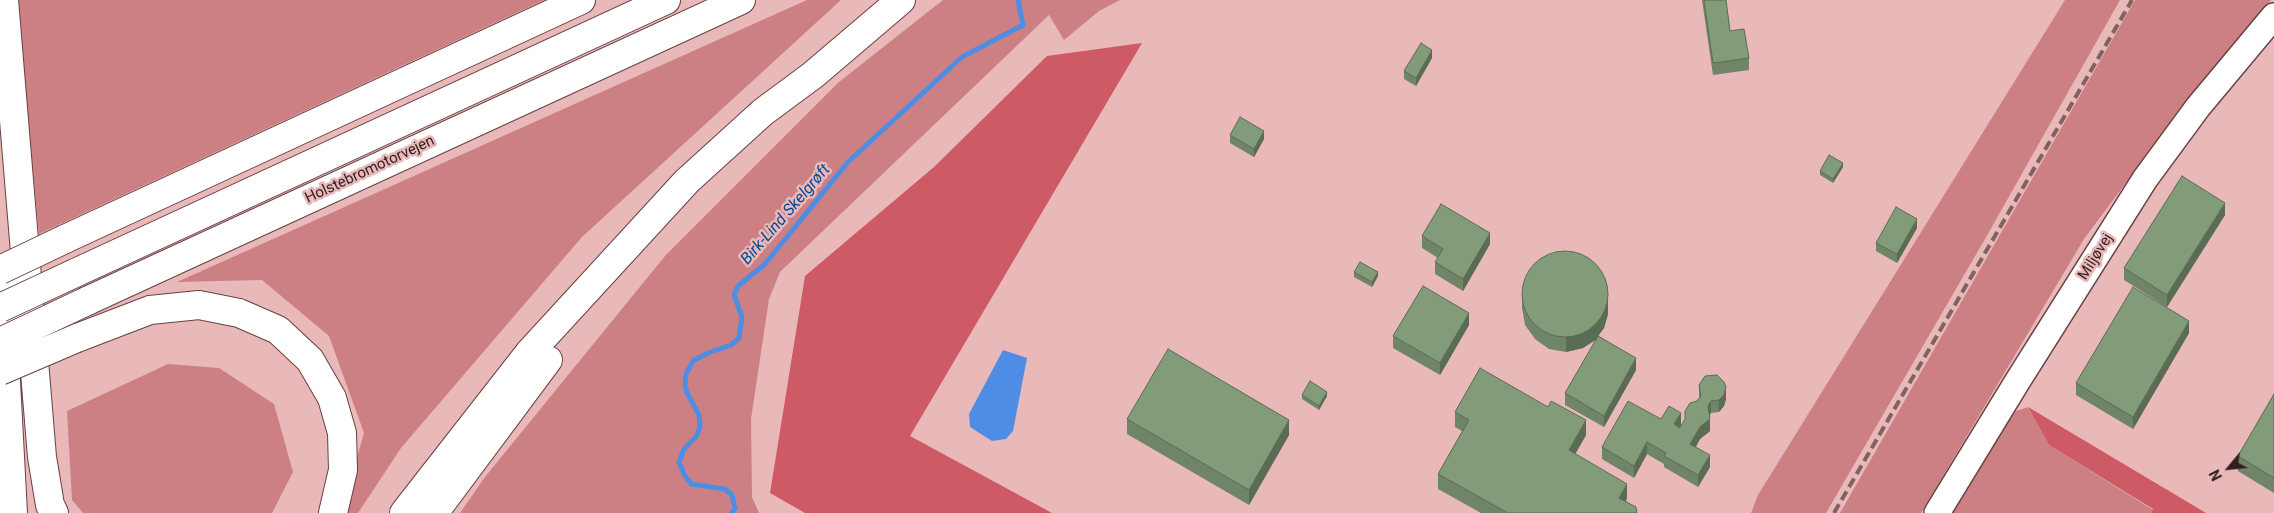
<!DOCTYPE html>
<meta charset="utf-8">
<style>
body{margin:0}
#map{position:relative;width:2274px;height:513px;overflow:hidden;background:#e9b8b9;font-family:Roboto,sans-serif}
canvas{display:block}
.north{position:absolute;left:2204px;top:443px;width:50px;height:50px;-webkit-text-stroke:4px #e9b8b9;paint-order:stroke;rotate:242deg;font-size:14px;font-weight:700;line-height:20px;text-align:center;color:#311f1f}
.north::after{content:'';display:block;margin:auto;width:18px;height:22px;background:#311f1f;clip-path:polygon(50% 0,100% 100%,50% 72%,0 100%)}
</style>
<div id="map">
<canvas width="2274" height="513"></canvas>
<div class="north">N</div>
</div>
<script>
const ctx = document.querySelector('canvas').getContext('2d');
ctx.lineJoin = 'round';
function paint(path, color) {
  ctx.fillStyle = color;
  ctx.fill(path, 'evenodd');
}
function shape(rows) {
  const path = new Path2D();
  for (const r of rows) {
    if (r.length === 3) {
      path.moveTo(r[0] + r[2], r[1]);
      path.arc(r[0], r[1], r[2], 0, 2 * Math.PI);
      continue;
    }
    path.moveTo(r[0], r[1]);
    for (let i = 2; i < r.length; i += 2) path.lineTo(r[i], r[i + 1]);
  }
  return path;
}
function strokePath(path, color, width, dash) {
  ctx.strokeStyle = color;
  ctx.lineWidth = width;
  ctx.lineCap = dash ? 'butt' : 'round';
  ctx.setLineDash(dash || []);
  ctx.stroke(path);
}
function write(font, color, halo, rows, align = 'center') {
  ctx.font = font + ' Roboto,sans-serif';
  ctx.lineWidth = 5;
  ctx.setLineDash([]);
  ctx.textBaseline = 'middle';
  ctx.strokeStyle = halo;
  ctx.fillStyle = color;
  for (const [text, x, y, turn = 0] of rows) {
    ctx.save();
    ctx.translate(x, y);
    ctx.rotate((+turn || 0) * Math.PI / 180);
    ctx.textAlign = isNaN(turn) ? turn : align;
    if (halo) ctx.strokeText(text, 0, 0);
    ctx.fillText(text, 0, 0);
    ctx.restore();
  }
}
paint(shape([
 [16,0,544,0,39,234],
 [807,0,841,0,582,237,401,448,358,513,341,513,364,433,329,336,262,280,177,282],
 [943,0,1120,0,1099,11,1064,40,1049,15,780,272,769,299,751,419,752,497,759,513,460,513,485,477,665,256,839,82],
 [2065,0,2120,0,1989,232,1826,513,1751,513,1758,495],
 [2135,0,2271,0,2188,100,2084,239,1921,513,1840,513],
 [168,364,219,368,274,404,293,472,272,513,83,513,72,500,67,411],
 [2028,407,2049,445,2153,510,2151,513,1949,513,2011,413]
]), '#cd8083');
paint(shape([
 [1142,43,910,436,1052,513,805,513,770,493,805,276,934,167,1047,56],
 [2028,407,2206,513,2151,513,2153,509,2049,445]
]), '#cd5a65');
paint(shape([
 [1003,350,1027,358,1013,431,1006,439,992,441,970,427,969,414]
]), '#4e8de3');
strokePath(shape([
 [732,513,735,508,732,495,725,489,691,484,684,474,679,462,684,449,696,437,700,427,699,415,687,393,685,385,686,374,693,361,708,353,731,345,739,338,742,317,734,295,738,286,764,265,848,162,962,57,1023,25,1018,0]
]), '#4e8de3', 5);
const tertiary = shape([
 [1937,513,2017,382,2145,179,2198,107,2274,16]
]);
const motorway = shape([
 [4,0,42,457,50,505,54,513],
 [65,239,581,0],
 [0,269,13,513],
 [75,273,666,0],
 [87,301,741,0],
 [77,338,150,310,199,305,239,313,278,330,310,360,332,398,342,433,343,470,333,513],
 [404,513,529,353,687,181,763,112,813,75,901,0],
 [434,513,548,360]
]);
strokePath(tertiary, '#694042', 28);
strokePath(motorway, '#694042', 30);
strokePath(tertiary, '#fff', 25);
strokePath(motorway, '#fff', 28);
strokePath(shape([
 [1834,513,2132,0]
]), '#816262', 4, [10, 5]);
const motorwayBridge = shape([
 [0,270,65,239],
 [0,308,75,273],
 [0,342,87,301],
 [0,371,77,338]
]);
strokePath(motorwayBridge, '#694042', 30, []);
strokePath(motorwayBridge, '#fff', 28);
paint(shape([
 [1702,0,1726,0,1730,31,1749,58,1749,70,1713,75],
 [1432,58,1416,86,1404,79,1404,71],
 [1230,135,1264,139,1254,157,1230,143],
 [1843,167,1833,183,1820,175,1820,171],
 [2225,215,2167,307,2124,280,2124,268],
 [1917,228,1897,263,1876,251,1876,243],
 [1422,236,1490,244,1463,291,1435,274,1435,262,1438,258,1422,248],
 [1354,272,1378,276,1372,287,1354,277],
 [1522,293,1608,314,1604,328,1598,336,1636,370,1604,427,1565,405,1565,393,1596,340,1583,348,1566,352,1549,349,1535,339,1525,325,1522,308],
 [1469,325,1440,375,1393,348,1393,336],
 [2189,333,2133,429,2076,395,2076,383],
 [1699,385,1726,399,1724,406,1719,412,1711,413,1709,416,1710,431,1700,439,1696,447,1710,467,1698,487,1664,467,1664,464,1647,454,1634,478,1602,459,1602,447,1661,419,1681,425,1680,428,1685,420,1685,411,1697,401,1699,398],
 [2274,394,2274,493,2238,471,2238,456],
 [1302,395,1327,396,1319,410,1302,399],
 [1455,412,1586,435,1575,454,1627,498,1626,502,1637,513,1481,513,1438,489,1438,474,1462,431,1455,427],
 [1127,419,1289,435,1249,505,1127,434]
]), '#708568');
paint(shape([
 [1432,50,1432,58,1416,86,1416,78],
 [1264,131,1264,139,1254,157,1254,149],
 [1843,163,1843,167,1833,183,1833,179],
 [2225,203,2225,215,2167,307,2167,295],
 [1917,219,1917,228,1897,263,1897,254],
 [1490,233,1490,244,1463,291,1463,279],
 [1378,272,1378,276,1372,287,1372,282],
 [1608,299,1608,314,1604,328,1596,339,1583,348,1566,352,1566,337],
 [1469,313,1469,325,1440,375,1440,363],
 [2189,321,2189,333,2133,429,2133,417],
 [1636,358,1636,370,1604,427,1604,416],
 [1726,387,1726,399,1724,406,1719,412,1719,400],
 [1327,392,1327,396,1319,410,1319,406],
 [1711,401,1711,413,1708,418,1708,406],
 [1681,413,1681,425,1674,436,1674,424],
 [1710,419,1710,431,1700,439,1690,456,1690,444,1700,427],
 [1289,420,1289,435,1249,505,1249,490],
 [1586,420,1586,435,1569,465,1569,450],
 [1647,442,1647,454,1634,478,1634,466],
 [1710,455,1710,467,1698,487,1698,475],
 [1627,484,1627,498,1619,513,1619,498]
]), '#5b6c55');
const building = shape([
 [1704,0,1726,0,1730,31,1744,29,1749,58,1713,63,1704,0],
 [1421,43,1432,50,1416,78,1404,71,1421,43],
 [1240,117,1264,131,1254,149,1230,135,1240,117],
 [1829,155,1843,163,1833,179,1820,171,1829,155],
 [2182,176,2225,203,2167,295,2124,268,2182,176],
 [1441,204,1490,233,1463,279,1435,262,1443,249,1422,236,1441,204],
 [1896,207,1917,219,1897,254,1876,243,1896,207],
 [1565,294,43],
 [1360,262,1378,272,1372,282,1354,272,1360,262],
 [1423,286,1469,313,1440,363,1393,336,1423,286],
 [2133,287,2189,321,2133,417,2076,383,2133,287],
 [1598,336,1636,358,1604,416,1565,393,1598,336],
 [1168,349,1289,420,1249,490,1127,419,1168,349],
 [1480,368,1548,407,1551,401,1586,420,1569,450,1627,484,1619,498,1636,507,1637,513,1508,513,1438,474,1469,420,1455,412,1480,368],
 [1717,375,1724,382,1726,387,1724,395,1719,400,1711,401,1708,406,1710,419,1700,427,1690,444,1710,455,1698,475,1664,456,1666,453,1647,442,1634,466,1602,447,1628,401,1661,419,1669,406,1681,413,1674,424,1680,428,1685,419,1685,411,1690,403,1697,401,1701,396,1699,385,1705,376,1717,375],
 [1310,381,1327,392,1319,406,1302,395,1310,381],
 [2274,394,2274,478,2238,456,2274,394]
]);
paint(building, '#829b79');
strokePath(building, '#5b6c55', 1);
write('15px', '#311f1f', '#e9b8b9', [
 ["Holstebromotorvejen",370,170,-25],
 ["Miljøvej",2096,257,-58]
]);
write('italic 16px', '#064895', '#e9b8b9', [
 ["Birk-Lind Skelgrøft",786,215,-49]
]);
</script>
